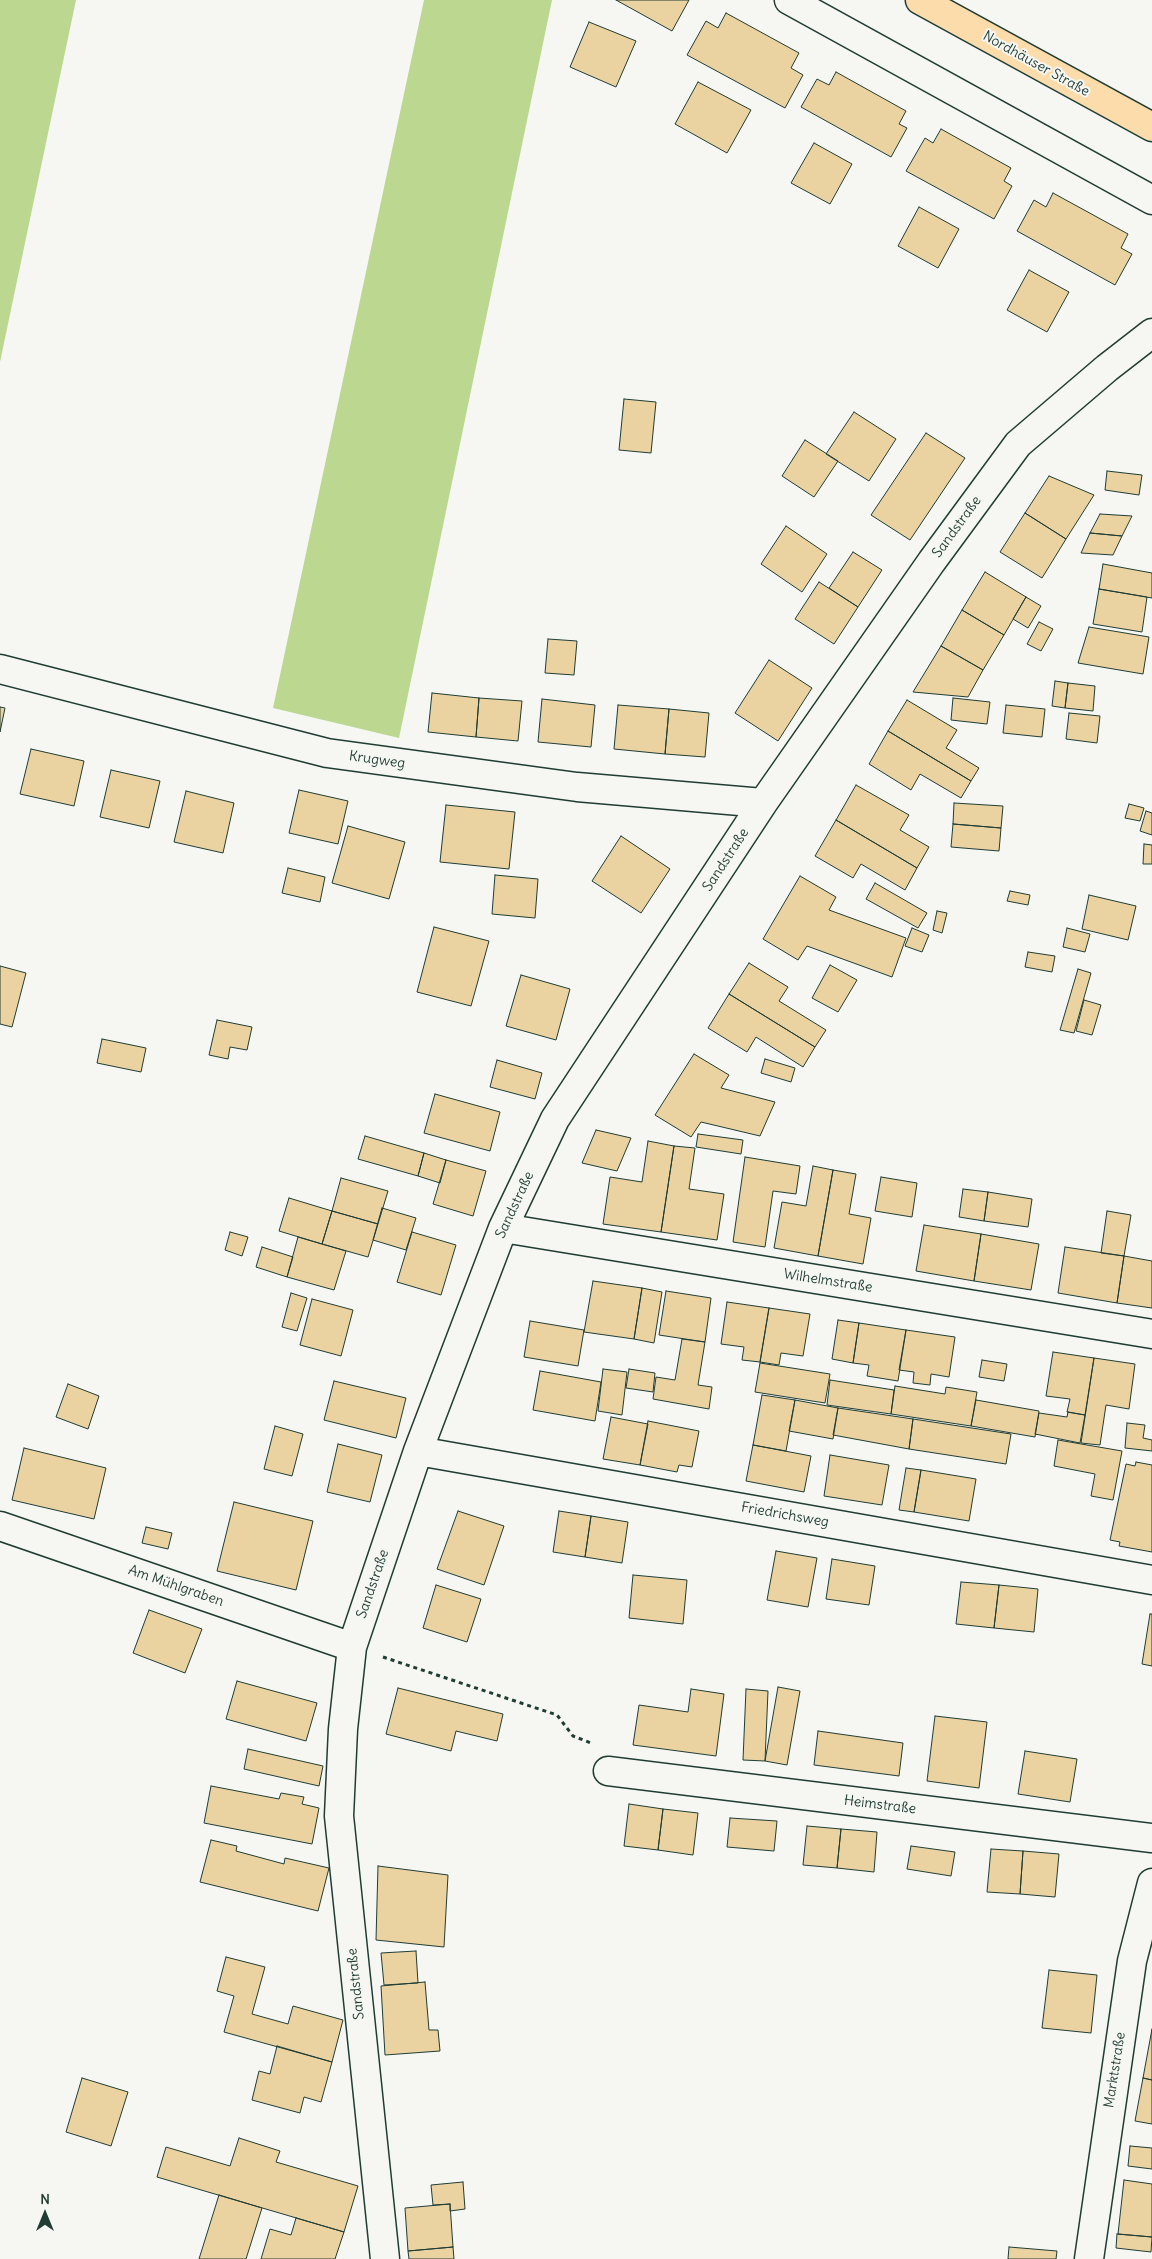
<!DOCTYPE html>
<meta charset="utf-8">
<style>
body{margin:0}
#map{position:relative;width:1152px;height:2259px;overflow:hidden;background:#f6f6f2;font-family:Delius,sans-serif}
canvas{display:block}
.north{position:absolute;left:20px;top:2189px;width:50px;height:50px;-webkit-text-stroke:4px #f6f6f2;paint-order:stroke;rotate:0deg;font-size:14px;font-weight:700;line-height:20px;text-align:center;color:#1f3d34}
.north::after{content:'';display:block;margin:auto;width:18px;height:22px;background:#1f3d34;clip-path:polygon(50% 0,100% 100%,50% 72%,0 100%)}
</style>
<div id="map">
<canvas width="1152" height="2259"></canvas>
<div class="north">N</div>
</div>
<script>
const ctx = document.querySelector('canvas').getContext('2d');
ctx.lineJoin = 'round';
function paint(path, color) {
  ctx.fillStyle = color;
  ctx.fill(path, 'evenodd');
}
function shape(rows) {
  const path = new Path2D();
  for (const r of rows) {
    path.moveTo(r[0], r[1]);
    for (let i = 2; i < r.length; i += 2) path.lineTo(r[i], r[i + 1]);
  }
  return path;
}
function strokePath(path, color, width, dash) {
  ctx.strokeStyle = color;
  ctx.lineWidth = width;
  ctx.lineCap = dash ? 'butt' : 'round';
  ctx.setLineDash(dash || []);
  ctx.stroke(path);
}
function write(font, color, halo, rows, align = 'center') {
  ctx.font = font + ' Delius,sans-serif';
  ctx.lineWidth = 4;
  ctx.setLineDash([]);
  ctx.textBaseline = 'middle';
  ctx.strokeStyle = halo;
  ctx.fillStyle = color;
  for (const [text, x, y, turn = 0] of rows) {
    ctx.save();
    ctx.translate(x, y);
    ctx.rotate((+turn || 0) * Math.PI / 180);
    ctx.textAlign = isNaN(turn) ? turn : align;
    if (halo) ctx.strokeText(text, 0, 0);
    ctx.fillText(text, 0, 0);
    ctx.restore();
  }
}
paint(shape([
 [0,0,76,0,0,362],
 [424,0,552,0,399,738,273,708]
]), '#bcd890');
const building = shape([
 [616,0,689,0,672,31,616,0],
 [726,13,799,53,791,68,803,75,785,108,687,55,706,21,718,28,726,13],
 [589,22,636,41,616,87,570,67,589,22],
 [836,72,906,111,899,124,907,128,891,157,801,107,817,79,829,85,836,72],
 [698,82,751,110,727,153,675,124,698,82],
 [941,129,1011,168,1004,181,1012,186,994,219,906,171,925,138,933,143,941,129],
 [814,143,852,164,830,204,791,183,814,143],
 [1053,193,1128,234,1121,248,1132,254,1115,285,1017,231,1034,200,1046,207,1053,193],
 [919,207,959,229,938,268,898,246,919,207],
 [1029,270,1069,292,1047,332,1007,310,1029,270],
 [624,399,656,402,651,453,619,450,624,399],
 [854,412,896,439,869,481,826,454,854,412],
 [926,433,965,458,910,540,871,515,926,433],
 [805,440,838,461,814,497,782,476,805,440],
 [1107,471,1142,475,1139,495,1105,490,1107,471],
 [1049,476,1094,495,1066,539,1025,513,1049,476],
 [1025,513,1066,539,1042,578,1000,552,1025,513],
 [1100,514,1132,516,1122,536,1090,533,1100,514],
 [786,526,827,554,802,592,761,564,786,526],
 [1090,533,1122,536,1113,555,1081,553,1090,533],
 [853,552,882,570,858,607,829,588,853,552],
 [1103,564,1152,573,1152,598,1099,589,1103,564],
 [985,572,1026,597,1004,635,962,610,985,572],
 [819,582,858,607,834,644,795,619,819,582],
 [1099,589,1147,597,1142,632,1093,624,1099,589],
 [1026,597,1041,606,1028,628,1013,619,1026,597],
 [962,610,1004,635,983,670,941,646,962,610],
 [1039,622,1053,629,1041,651,1027,644,1039,622],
 [1089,627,1149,637,1143,674,1078,663,1089,627],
 [548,639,577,641,574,675,545,673,548,639],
 [941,646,983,670,968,697,913,692,941,646],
 [769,660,812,688,778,741,735,713,769,660],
 [1055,681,1068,683,1065,708,1052,706,1055,681],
 [1068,683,1095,686,1093,711,1065,708,1068,683],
 [432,693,479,698,476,737,428,732,432,693],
 [479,698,522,701,518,741,476,737,479,698],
 [953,698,990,702,987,724,951,720,953,698],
 [542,699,595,705,591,747,538,742,542,699],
 [907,700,957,730,946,748,979,768,971,781,888,731,907,700],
 [618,705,669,709,665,754,614,749,618,705],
 [1006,705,1045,709,1042,737,1003,733,1006,705],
 [0,707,5,708,0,732,0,707],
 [669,709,709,713,705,757,665,754,669,709],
 [1069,713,1100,716,1097,743,1066,739,1069,713],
 [888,731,971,781,961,798,920,774,911,790,869,764,888,731],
 [31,749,84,761,74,806,20,794,31,749],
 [111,770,160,781,149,828,100,817,111,770],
 [856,785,909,815,900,830,929,847,917,868,836,820,856,785],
 [299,790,348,801,338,844,289,833,299,790],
 [186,791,234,803,223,853,174,842,186,791],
 [954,803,1003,806,1001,828,953,824,954,803],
 [1129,804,1144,808,1140,821,1125,818,1129,804],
 [446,805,515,812,509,869,440,862,446,805],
 [1146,811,1152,813,1152,835,1140,831,1146,811],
 [836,820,917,868,905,890,861,864,853,878,815,856,836,820],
 [953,824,1001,828,999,851,951,847,953,824],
 [348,826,405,842,389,899,332,883,348,826],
 [621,836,670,869,641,913,592,881,621,836],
 [1144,844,1152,845,1152,864,1143,864,1144,844],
 [288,868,325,877,320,902,282,893,288,868],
 [495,875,538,879,535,918,492,914,495,875],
 [800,876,836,897,829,910,906,938,892,977,807,946,798,960,763,939,800,876],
 [875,883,927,913,918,928,866,899,875,883],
 [1010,891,1030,895,1028,905,1007,901,1010,891],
 [1089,895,1136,906,1128,940,1082,929,1089,895],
 [937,911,947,913,942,933,933,930,937,911],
 [434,927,489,941,471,1006,417,992,434,927],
 [912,928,929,935,922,952,905,946,912,928],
 [1067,928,1090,934,1085,952,1063,947,1067,928],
 [1028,952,1055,956,1052,972,1025,967,1028,952],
 [749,963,788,987,779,1001,826,1030,815,1047,729,994,749,963],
 [830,965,857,980,838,1012,812,998,830,965],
 [0,966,26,973,12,1027,0,1024,0,966],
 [1078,969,1091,973,1074,1033,1060,1030,1078,969],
 [521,975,570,989,556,1040,506,1026,521,975],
 [729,994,815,1047,803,1067,756,1037,747,1052,708,1028,729,994],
 [1084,1000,1101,1005,1092,1035,1076,1031,1084,1000],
 [217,1020,252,1027,247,1050,230,1047,228,1059,209,1055,217,1020],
 [102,1039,146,1048,141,1072,97,1063,102,1039],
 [694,1054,729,1075,721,1088,775,1102,760,1136,701,1122,691,1137,655,1115,694,1054],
 [765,1059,795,1068,791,1082,761,1073,765,1059],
 [497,1060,542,1073,535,1099,490,1087,497,1060],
 [435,1094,500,1112,490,1151,424,1133,435,1094],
 [596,1130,631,1138,617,1171,582,1163,596,1130],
 [698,1134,743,1140,741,1154,696,1147,698,1134],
 [365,1136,424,1153,418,1176,358,1159,365,1136],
 [648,1141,674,1146,661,1232,603,1224,610,1177,642,1182,648,1141],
 [674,1146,695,1148,689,1189,724,1194,717,1240,661,1232,674,1146],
 [424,1153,446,1160,440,1183,418,1176,424,1153],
 [745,1157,800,1166,796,1194,773,1191,765,1247,733,1242,745,1157],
 [446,1160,486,1171,473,1216,433,1204,446,1160],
 [813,1166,833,1170,818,1256,774,1248,782,1202,806,1206,813,1166],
 [833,1170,856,1174,849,1214,871,1218,863,1264,818,1256,833,1170],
 [881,1177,917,1183,912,1217,875,1211,881,1177],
 [341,1178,388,1191,378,1224,332,1211,341,1178],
 [963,1189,988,1192,984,1221,959,1217,963,1189],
 [988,1192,1032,1199,1028,1227,984,1221,988,1192],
 [289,1198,332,1211,322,1244,279,1231,289,1198],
 [382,1208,416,1218,406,1250,373,1240,382,1208],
 [332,1211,378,1224,368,1257,322,1244,332,1211],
 [1107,1211,1131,1215,1124,1256,1101,1253,1107,1211],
 [924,1225,981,1234,974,1281,916,1271,924,1225],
 [230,1232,248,1237,242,1256,225,1250,230,1232],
 [412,1232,456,1245,441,1295,397,1282,412,1232],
 [981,1234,1039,1244,1031,1290,974,1281,981,1234],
 [298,1237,346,1251,334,1290,287,1277,298,1237],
 [262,1247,293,1257,287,1277,256,1267,262,1247],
 [1065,1247,1124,1256,1117,1303,1058,1293,1065,1247],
 [1124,1256,1152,1261,1152,1308,1117,1303,1124,1256],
 [593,1281,642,1288,634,1339,584,1332,593,1281],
 [642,1288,662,1292,654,1343,634,1339,642,1288],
 [666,1291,711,1298,705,1342,659,1335,666,1291],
 [291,1293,307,1298,297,1331,282,1327,291,1293],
 [312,1299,353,1310,341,1356,300,1345,312,1299],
 [727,1302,769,1308,760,1362,742,1360,744,1347,721,1344,727,1302],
 [769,1308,810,1314,803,1356,781,1353,779,1365,760,1362,769,1308],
 [838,1320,859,1323,853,1363,832,1359,838,1320],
 [530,1321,584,1330,578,1366,524,1357,530,1321],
 [859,1323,906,1330,898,1381,867,1376,869,1365,853,1363,859,1323],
 [906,1330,955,1337,949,1377,931,1374,930,1385,913,1383,914,1372,899,1370,906,1330],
 [682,1339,705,1342,698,1385,712,1387,709,1409,653,1399,656,1377,675,1380,682,1339],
 [1053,1352,1094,1358,1085,1415,1067,1412,1070,1399,1046,1396,1053,1352],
 [1094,1358,1135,1364,1129,1409,1106,1405,1100,1445,1081,1443,1094,1358],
 [982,1360,1007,1364,1004,1381,979,1377,982,1360],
 [760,1363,830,1374,825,1403,755,1392,760,1363],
 [603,1369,627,1372,622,1415,598,1411,603,1369],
 [629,1369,655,1373,653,1392,626,1388,629,1369],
 [540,1371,601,1382,595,1421,533,1410,540,1371],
 [830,1380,894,1390,891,1414,827,1405,830,1380],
 [334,1381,406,1398,396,1438,324,1420,334,1381],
 [68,1384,99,1396,88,1429,56,1417,68,1384],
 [895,1386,945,1394,946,1387,977,1392,971,1426,891,1414,895,1386],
 [762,1395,795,1400,786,1451,753,1445,762,1395],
 [795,1400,838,1408,833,1439,789,1431,795,1400],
 [976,1400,1039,1411,1035,1437,971,1426,976,1400],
 [838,1408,913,1419,909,1449,833,1435,838,1408],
 [1068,1412,1085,1415,1080,1443,1035,1434,1039,1413,1067,1417,1068,1412],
 [611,1417,648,1424,640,1465,603,1459,611,1417],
 [913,1419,1011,1434,1006,1464,909,1449,913,1419],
 [648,1421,699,1431,692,1467,679,1465,677,1472,640,1465,648,1421],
 [1127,1423,1145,1425,1143,1438,1152,1440,1152,1451,1125,1448,1127,1423],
 [275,1426,303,1434,292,1476,264,1469,275,1426],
 [1058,1440,1122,1451,1113,1500,1091,1496,1095,1474,1054,1466,1058,1440],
 [338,1444,382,1455,370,1502,327,1492,338,1444],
 [753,1445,811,1456,804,1492,746,1481,753,1445],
 [24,1448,106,1468,94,1519,12,1500,24,1448],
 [830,1455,889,1465,882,1505,824,1496,830,1455],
 [1136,1462,1152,1465,1152,1552,1119,1546,1120,1542,1110,1540,1126,1464,1135,1466,1136,1462],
 [906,1468,921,1470,914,1512,899,1510,906,1468],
 [921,1470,976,1479,969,1521,914,1512,921,1470],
 [234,1502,313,1521,296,1590,217,1571,234,1502],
 [458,1511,504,1526,484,1585,437,1569,458,1511],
 [559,1511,591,1516,585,1557,553,1552,559,1511],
 [591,1516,628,1522,622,1563,585,1557,591,1516],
 [146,1527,172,1533,168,1549,142,1543,146,1527],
 [776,1551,817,1558,808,1607,767,1600,776,1551],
 [832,1559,875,1566,869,1605,826,1599,832,1559],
 [633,1575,687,1580,683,1624,629,1618,633,1575],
 [961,1582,999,1585,994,1628,956,1624,961,1582],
 [436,1585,481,1599,467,1642,423,1628,436,1585],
 [999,1585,1038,1589,1034,1632,994,1628,999,1585],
 [149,1610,202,1629,185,1673,133,1653,149,1610],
 [1150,1614,1152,1614,1152,1666,1142,1664,1150,1614],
 [237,1681,317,1703,306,1741,226,1719,237,1681],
 [778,1687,800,1691,787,1765,765,1761,778,1687],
 [398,1688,503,1714,497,1741,456,1731,451,1751,386,1734,398,1688],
 [691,1689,724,1694,716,1756,633,1745,639,1705,688,1712,691,1689],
 [746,1689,768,1691,765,1761,743,1760,746,1689],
 [935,1716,987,1722,979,1788,927,1781,935,1716],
 [818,1731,903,1743,899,1776,814,1765,818,1731],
 [248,1749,323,1766,319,1786,244,1769,248,1749],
 [1025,1751,1077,1759,1070,1802,1018,1794,1025,1751],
 [211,1786,279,1799,281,1793,304,1797,302,1804,319,1808,312,1844,204,1823,211,1786],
 [629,1804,663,1809,658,1850,624,1846,629,1804],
 [663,1809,698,1813,693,1855,658,1850,663,1809],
 [730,1818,777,1821,774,1851,727,1847,730,1818],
 [807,1826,841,1829,837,1868,803,1865,807,1826],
 [841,1829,877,1832,874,1872,837,1868,841,1829],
 [211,1840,237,1846,236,1851,284,1864,285,1858,329,1868,318,1911,200,1882,211,1840],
 [911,1846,955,1852,951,1876,907,1869,911,1846],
 [991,1849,1023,1851,1020,1894,987,1892,991,1849],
 [1023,1851,1059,1854,1055,1897,1020,1894,1023,1851],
 [378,1866,448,1875,444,1947,376,1940,378,1866],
 [416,1951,418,1983,384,1985,381,1953,416,1951],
 [226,1957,265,1967,252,2014,288,2024,293,2006,343,2020,332,2062,224,2032,234,1996,217,1991,226,1957],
 [1049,1970,1097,1975,1091,2033,1042,2028,1049,1970],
 [425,1982,429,2030,438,2030,440,2051,385,2055,381,1986,425,1982],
 [1152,2029,1152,2080,1143,2078,1152,2029],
 [277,2046,332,2062,321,2102,304,2097,300,2113,252,2100,259,2071,270,2074,277,2046],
 [82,2078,128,2092,111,2146,66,2132,82,2078],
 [1143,2078,1152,2080,1152,2124,1135,2121,1143,2078],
 [239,2138,280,2151,276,2162,358,2186,344,2232,157,2177,166,2147,230,2166,239,2138],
 [1130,2146,1152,2148,1152,2169,1128,2166,1130,2146],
 [1124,2180,1152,2184,1152,2237,1118,2234,1124,2180],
 [463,2182,465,2209,450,2211,450,2204,433,2205,431,2185,463,2182],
 [219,2195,262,2208,246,2259,199,2259,219,2195],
 [450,2204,453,2247,408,2251,405,2208,450,2204],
 [296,2218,344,2232,335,2259,261,2259,270,2229,291,2235,296,2218],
 [1117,2234,1152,2237,1151,2252,1116,2248,1117,2234],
 [453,2247,454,2259,409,2259,408,2251,453,2247],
 [1009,2247,1057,2251,1056,2259,1008,2259,1009,2247]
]);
paint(building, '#ebd2a1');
strokePath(building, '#1f3d34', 1);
const minor = shape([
 [789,0,1152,200],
 [0,669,327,753,577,787,763,803],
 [503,1228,1152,1334],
 [418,1451,1152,1580],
 [0,1526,352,1647],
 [608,1771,1152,1838],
 [385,2259,339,1816,343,1729,352,1647,418,1451,503,1228,555,1119,763,803,932,561,1018,444,1107,368,1152,333],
 [1089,2259,1132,1961,1152,1883]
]);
const major = shape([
 [920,0,1152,127]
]);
strokePath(minor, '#1f3d34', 31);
strokePath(major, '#1f3d34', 31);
strokePath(shape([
 [383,1657,557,1715,573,1736,591,1743]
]), '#1f3d34', 3, [4, 4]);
strokePath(minor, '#f6f6f2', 28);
strokePath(major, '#fddcac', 28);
write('14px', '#1f3d34', '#f6f6f2', [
 ["Nordhäuser Straße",1036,64,29],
 ["Sandstraße",957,527,-54],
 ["Krugweg",377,760,8],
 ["Sandstraße",726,860,-57],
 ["Sandstraße",515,1205,-65],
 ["Wilhelmstraße",828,1281,9],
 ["Friedrichsweg",785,1515,10],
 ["Sandstraße",373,1584,-71],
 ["Am Mühlgraben",176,1586,19],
 ["Heimstraße",880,1805,7],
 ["Sandstraße",356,1984,-96],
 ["Marktstraße",1115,2070,-81]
]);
</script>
